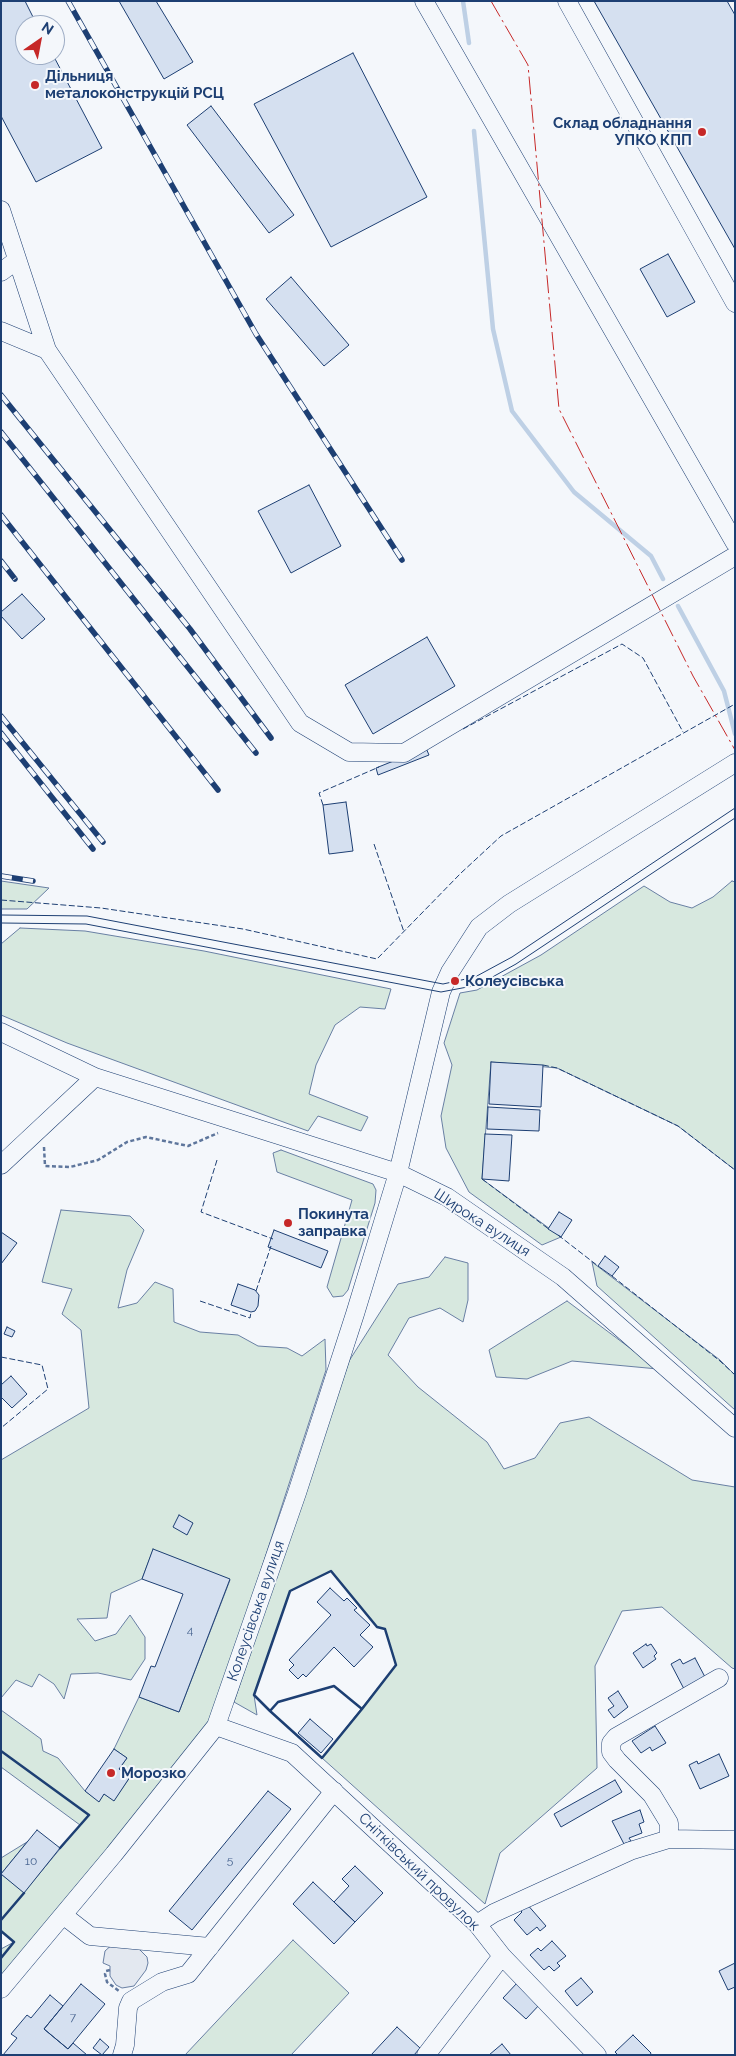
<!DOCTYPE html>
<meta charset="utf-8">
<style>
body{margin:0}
#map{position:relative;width:736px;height:2056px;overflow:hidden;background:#f4f7fb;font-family:Raleway,sans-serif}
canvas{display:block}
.frame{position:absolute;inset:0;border:2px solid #1d3f73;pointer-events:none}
.north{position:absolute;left:15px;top:15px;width:50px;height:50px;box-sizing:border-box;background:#f4f7fb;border:1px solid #9eadc5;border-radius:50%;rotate:33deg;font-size:14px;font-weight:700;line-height:20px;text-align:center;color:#1d3f73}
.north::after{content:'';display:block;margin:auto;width:18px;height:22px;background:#c62828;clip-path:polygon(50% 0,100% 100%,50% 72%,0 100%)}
</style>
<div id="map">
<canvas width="736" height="2056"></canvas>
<div class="frame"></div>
<div class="north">N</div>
</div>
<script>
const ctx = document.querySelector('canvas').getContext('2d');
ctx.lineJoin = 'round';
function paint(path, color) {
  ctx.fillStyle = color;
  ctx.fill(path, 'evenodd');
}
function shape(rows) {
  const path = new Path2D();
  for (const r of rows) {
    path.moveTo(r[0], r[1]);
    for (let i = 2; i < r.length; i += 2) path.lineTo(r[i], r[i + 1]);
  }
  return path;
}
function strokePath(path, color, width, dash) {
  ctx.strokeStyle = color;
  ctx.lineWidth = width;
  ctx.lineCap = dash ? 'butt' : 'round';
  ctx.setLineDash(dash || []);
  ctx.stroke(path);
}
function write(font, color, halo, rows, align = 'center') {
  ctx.font = font + ' Raleway,sans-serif';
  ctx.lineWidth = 4;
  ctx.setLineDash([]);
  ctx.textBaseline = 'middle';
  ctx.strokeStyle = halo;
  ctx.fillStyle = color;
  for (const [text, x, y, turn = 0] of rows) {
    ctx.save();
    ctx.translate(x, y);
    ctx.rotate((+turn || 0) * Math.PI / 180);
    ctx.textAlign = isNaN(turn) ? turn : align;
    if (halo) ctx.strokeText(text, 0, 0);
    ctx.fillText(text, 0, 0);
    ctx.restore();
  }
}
const green = shape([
 [1,881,49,888,27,909,1,909,1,881],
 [732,881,735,882,735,1170,678,1126,557,1068,491,1062,482,1179,561,1237,542,1245,469,1192,446,1148,441,1116,452,1065,444,1043,460,993,477,990,541,955,644,886,670,902,692,908,713,897,732,881],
 [20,928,85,931,204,951,391,989,385,1009,360,1007,335,1025,316,1065,309,1094,368,1117,361,1131,318,1116,308,1131,67,1043,1,1015,1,944,20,928],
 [281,1150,373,1184,376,1190,375,1203,348,1290,343,1296,333,1297,327,1287,352,1200,277,1172,273,1153,281,1150],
 [61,1210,130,1216,144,1230,127,1270,118,1308,137,1303,155,1282,173,1289,174,1322,200,1332,238,1335,258,1346,287,1348,302,1356,325,1339,326,1370,210,1727,1,1981,1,1949,14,1942,1,1931,1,1874,24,1892,80,1825,1,1767,1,1710,41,1739,43,1751,58,1758,85,1791,99,1801,104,1794,114,1800,130,1777,119,1769,127,1758,114,1749,139,1697,179,1712,230,1580,153,1550,142,1579,111,1593,107,1618,77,1619,95,1641,116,1634,130,1615,145,1637,145,1659,131,1680,98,1673,71,1674,64,1699,54,1684,39,1674,32,1687,16,1680,1,1698,1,1460,89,1408,81,1330,62,1314,72,1289,42,1282,61,1210],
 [445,1257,468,1263,468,1300,463,1322,440,1308,409,1318,388,1355,418,1387,487,1442,504,1469,535,1458,560,1423,589,1417,692,1480,735,1487,735,1669,732,1668,662,1607,622,1611,595,1666,597,1768,500,1853,485,1904,322,1758,396,1665,385,1629,377,1627,331,1571,290,1591,254,1695,257,1715,234,1702,349,1361,398,1284,429,1277,445,1257],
 [592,1262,720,1360,735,1375,735,1410,597,1286,592,1262],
 [567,1301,658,1369,572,1361,527,1379,496,1377,489,1350,567,1301],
 [27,1842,1,1874,1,1858,27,1842],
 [293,1940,349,1993,291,2055,185,2055,293,1940]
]);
paint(green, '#d7e8df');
strokePath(green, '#687fa3', 1);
const parking = shape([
 [114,1943,138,1948,147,1957,148,1963,146,1970,134,1986,122,1988,116,1985,110,1976,110,1966,103,1963,105,1951,114,1943]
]);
paint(parking, '#e3e8f0');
strokePath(parking, '#687fa3', 1);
strokePath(shape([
 [463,1,469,43],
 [474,131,493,329,512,411,574,492,651,556,663,579],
 [678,606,724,691,735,734]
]), '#bed0e5', 4.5);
const building = shape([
 [1,1,25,1,37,25,25,25,25,55,53,55,102,148,36,182,1,116,1,1],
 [119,1,156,1,193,62,164,79,119,1],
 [594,1,727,1,735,15,735,249,594,1],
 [353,53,427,197,331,247,254,104,353,53],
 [211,106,294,215,269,233,187,125,211,106],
 [668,254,695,302,667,317,640,269,668,254],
 [291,277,349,345,324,366,266,299,291,277],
 [309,485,341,546,291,573,258,511,309,485],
 [22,594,45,619,22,639,1,616,1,612,22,594],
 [427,637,455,686,373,734,345,685,427,637],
 [426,748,429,755,378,775,376,768,426,748],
 [346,802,353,851,329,854,323,805,346,802],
 [491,1062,543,1065,541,1107,489,1104,491,1062],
 [488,1107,540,1110,539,1131,487,1129,488,1107],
 [485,1134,512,1135,509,1181,482,1179,485,1134],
 [559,1212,572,1220,561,1237,548,1229,559,1212],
 [274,1230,328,1251,321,1268,268,1247,274,1230],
 [1,1232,17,1243,1,1264,1,1232],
 [605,1256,619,1267,612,1276,598,1266,605,1256],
 [238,1284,255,1290,259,1295,258,1306,255,1311,251,1312,231,1305,238,1284],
 [7,1327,15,1331,12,1337,4,1334,7,1327],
 [11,1376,27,1394,12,1408,1,1397,1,1385,11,1376],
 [179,1515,193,1523,187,1535,173,1527,179,1515],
 [153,1549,230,1579,179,1712,139,1697,151,1666,155,1667,183,1594,142,1579,153,1549],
 [330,1588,344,1601,347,1598,357,1608,354,1610,370,1625,360,1635,373,1647,354,1667,334,1647,306,1677,303,1674,298,1679,289,1670,294,1665,289,1660,331,1615,317,1602,330,1588],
 [646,1644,647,1646,651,1644,657,1653,654,1656,656,1659,643,1668,633,1653,646,1644],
 [695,1658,705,1677,684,1689,671,1664,680,1659,683,1664,695,1658],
 [618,1691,628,1707,614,1718,608,1710,614,1706,608,1698,618,1691],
 [310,1719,333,1739,321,1753,298,1733,310,1719],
 [655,1726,666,1743,652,1751,650,1747,641,1753,632,1741,655,1726],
 [114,1749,127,1758,119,1769,130,1777,114,1801,104,1794,99,1802,85,1791,114,1749],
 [719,1754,729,1776,700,1789,689,1765,697,1761,698,1764,719,1754],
 [615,1780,622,1792,561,1827,554,1814,615,1780],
 [268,1791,291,1809,192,1930,169,1911,268,1791],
 [640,1810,644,1822,639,1824,642,1833,629,1838,631,1841,624,1844,612,1821,640,1810],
 [37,1830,60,1848,24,1893,1,1874,37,1830],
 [355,1866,383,1893,355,1922,334,1902,349,1886,342,1879,355,1866],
 [313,1882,355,1922,334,1944,293,1904,313,1882],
 [526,1903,546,1926,540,1931,537,1927,527,1935,514,1920,522,1912,519,1909,526,1903],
 [552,1941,566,1956,557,1963,560,1966,554,1971,549,1966,544,1970,530,1955,538,1948,541,1951,552,1941],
 [735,1963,735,1987,728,1990,719,1971,735,1963],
 [581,1978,593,1992,577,2006,565,1991,581,1978],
 [518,1982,541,2003,526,2019,503,1998,518,1982],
 [81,1984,105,2004,68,2049,44,2029,81,1984],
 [50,1995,63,2006,44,2029,68,2049,73,2043,87,2055,3,2055,17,2038,11,2034,27,2015,31,2018,50,1995],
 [397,2027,420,2048,414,2055,371,2055,397,2027],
 [633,2035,651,2053,650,2055,618,2055,615,2052,633,2035],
 [100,2039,109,2047,102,2055,93,2048,100,2039],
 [502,2044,511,2055,489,2055,502,2044]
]);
paint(building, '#d5e0f0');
strokePath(building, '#1d3f73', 1);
const minor = shape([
 [424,1,735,543],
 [567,1,735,303],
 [1,210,47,350,300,723,349,752,404,753,735,556],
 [1,272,17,260],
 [1,331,47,350],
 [1,1032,95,1077,398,1173,447,1197,563,1277,735,1428],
 [1,1165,95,1077],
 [216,1726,292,1753,477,1924,502,1956,597,2055],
 [669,1839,669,1823,652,1795,617,1760,611,1752,611,1743,616,1737,719,1678],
 [63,1915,90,1936,210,1947],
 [477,1924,494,1913,630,1851,669,1839,735,1840],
 [1,1989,114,1854,216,1726,297,1493,355,1314,398,1173,441,992,450,972,479,927,509,904,735,763],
 [122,2055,125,2045,128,2008,131,2001,162,1982,188,1974,334,1791],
 [426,2055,502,1956]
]);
strokePath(minor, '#1d3f73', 19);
strokePath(shape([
 [44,1147,45,1166,70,1167,98,1160,127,1142,146,1137,188,1146,218,1133],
 [110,1970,106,1971,105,1974,107,1982,119,1991]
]), '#5e769c', 2.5, [4, 2.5]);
strokePath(minor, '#f4f7fb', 18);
strokePath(shape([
 [1,915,87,916,443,984,475,977,512,957,735,808],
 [1,923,86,924,441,992,478,985,516,964,735,818]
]), '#1d3f73', 1);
const rail = shape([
 [68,1,256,334,402,560],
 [1,395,190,629,271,738],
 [1,432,256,753],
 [1,515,218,790],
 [1,561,15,579],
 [1,716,103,842],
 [1,733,93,849],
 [1,876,33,881]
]);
strokePath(rail, '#1d3f73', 5.5);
strokePath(rail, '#f4f7fb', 4, [11]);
strokePath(shape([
 [463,729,622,644,643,658,683,732],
 [323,805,319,793,379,767],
 [374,844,404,932],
 [1,900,101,908,243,929,377,959,461,873,501,836,735,704],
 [543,1065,557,1068,678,1126,735,1170],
 [217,1160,201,1212,273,1239],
 [482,1179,550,1230],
 [558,1235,598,1266],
 [612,1276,720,1361,735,1375],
 [256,1291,271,1246],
 [200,1301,250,1318,251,1312],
 [1,1357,42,1365,48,1389,1,1428]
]), '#1d3f73', 1, [6, 2.5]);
strokePath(shape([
 [270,1711,278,1702,334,1686,362,1709,396,1665,385,1629,377,1627,331,1571,290,1591,254,1695,270,1711,322,1758,362,1709],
 [1,1751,89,1815,60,1848],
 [1,1920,24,1893],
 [1,1931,14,1942,1,1958]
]), '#1d3f73', 2.5);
strokePath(shape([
 [491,1,528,65,559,409,693,676,735,750]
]), '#c62828', 1, [18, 4, 2.5, 4]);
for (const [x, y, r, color] of [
 [35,85,5,"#c62828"],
 [702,132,5,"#c62828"],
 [455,981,5,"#c62828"],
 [288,1223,5,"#c62828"],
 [111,1773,5,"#c62828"]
]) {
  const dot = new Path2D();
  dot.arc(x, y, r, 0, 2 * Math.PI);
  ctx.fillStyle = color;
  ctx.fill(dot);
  strokePath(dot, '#f4f7fb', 2);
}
write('12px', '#4b6792', null, [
 ["4",190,1630],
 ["5",230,1860],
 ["10",31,1861],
 ["7",73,2017]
]);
write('bold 15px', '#1d3f73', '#f4f7fb', [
 ["Дільниця",45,76],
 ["металоконструкцій РСЦ",45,93],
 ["Склад обладнання",692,123,"right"],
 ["УПКО КПП",692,140,"right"],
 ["Колеусівська",465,981],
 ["Покинута",298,1214],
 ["заправка",298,1231],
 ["Морозко",121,1773]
], 'left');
write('15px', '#1d3f73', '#f4f7fb', [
 ["Широка вулиця",482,1223,33],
 ["Колеусівська вулиця",256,1611,-71],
 ["Снітківський провулок",419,1872,44]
]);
</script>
